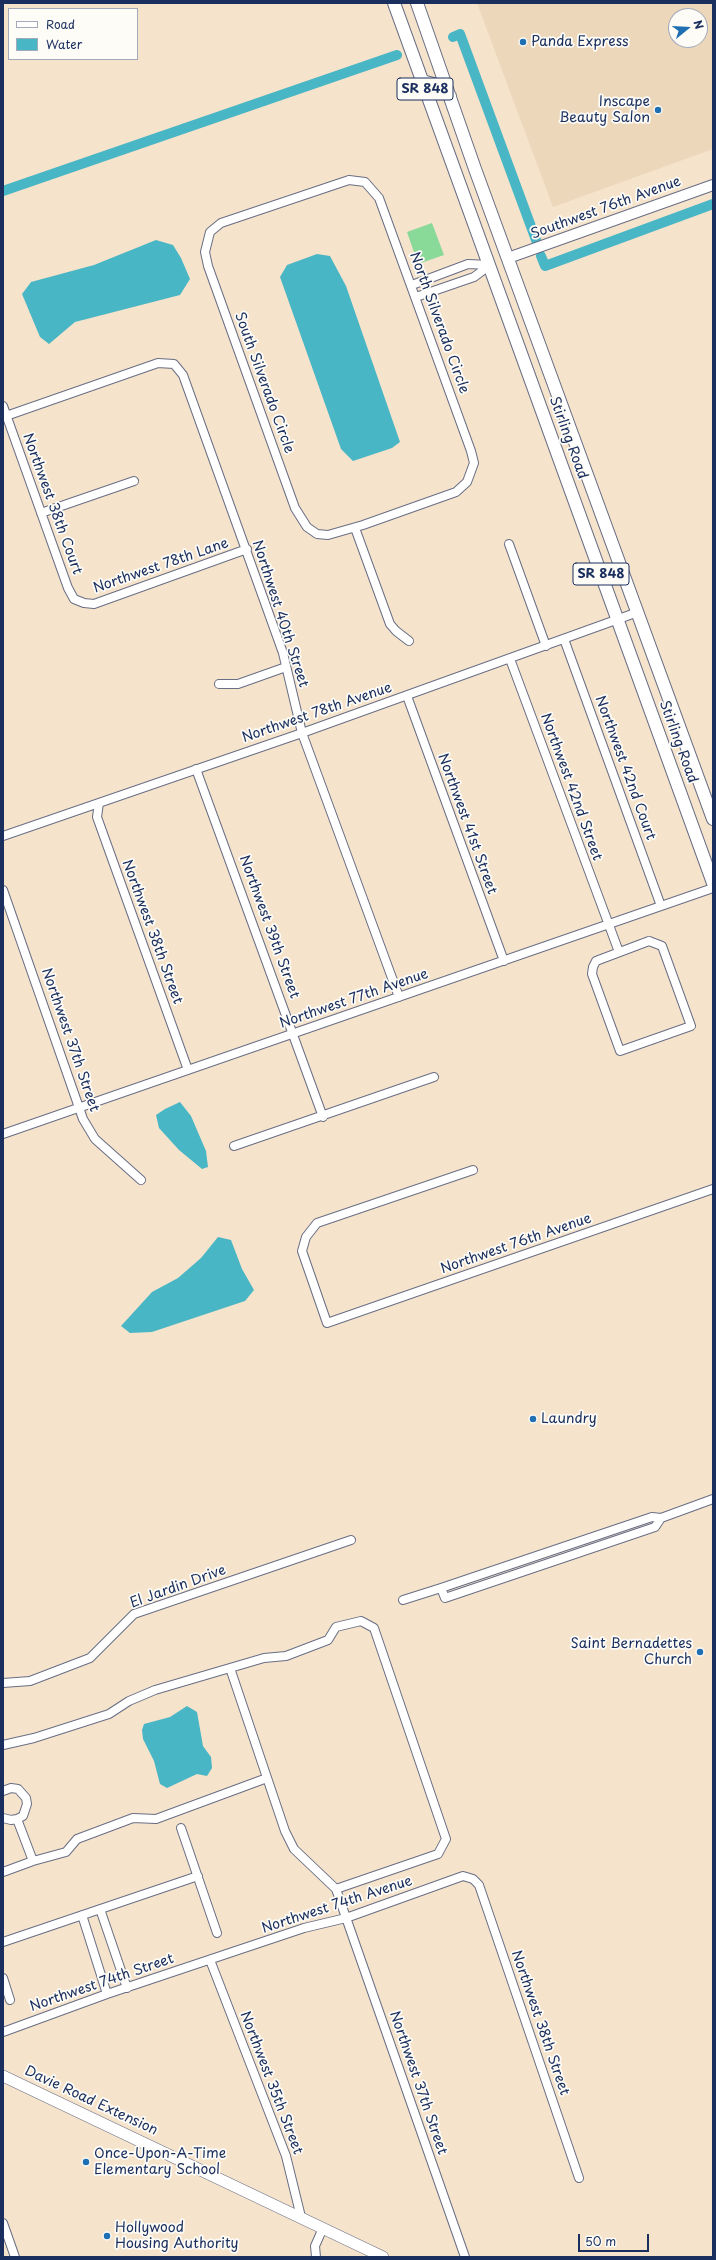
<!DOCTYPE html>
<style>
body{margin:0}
#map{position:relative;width:716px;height:2260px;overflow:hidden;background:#f6e3cb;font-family:"Playpen Sans",sans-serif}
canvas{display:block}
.frame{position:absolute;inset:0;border:4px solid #1b2f5e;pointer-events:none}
.legend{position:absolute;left:8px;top:8px;width:130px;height:52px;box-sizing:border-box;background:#fdfcf7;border:1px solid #a3aaba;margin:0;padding:5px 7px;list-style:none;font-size:12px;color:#1b2f5e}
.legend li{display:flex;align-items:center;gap:8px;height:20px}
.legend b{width:20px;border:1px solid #a3aaba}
.north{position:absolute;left:668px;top:8px;width:40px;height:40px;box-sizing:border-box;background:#fdfcf7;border:1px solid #a3aaba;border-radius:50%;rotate:72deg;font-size:11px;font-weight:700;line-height:16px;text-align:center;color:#1b2f5e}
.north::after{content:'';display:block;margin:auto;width:14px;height:18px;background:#1f6fb2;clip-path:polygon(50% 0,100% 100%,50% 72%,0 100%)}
.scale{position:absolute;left:578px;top:2234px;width:71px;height:18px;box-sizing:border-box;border:2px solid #1b2f5e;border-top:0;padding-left:5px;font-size:12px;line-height:14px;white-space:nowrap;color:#1b2f5e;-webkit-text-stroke:3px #fdfcf7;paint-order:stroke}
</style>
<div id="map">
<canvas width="716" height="2260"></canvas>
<div class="frame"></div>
<ul class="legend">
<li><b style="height:5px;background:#fff"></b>Road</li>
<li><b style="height:11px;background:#49b6c5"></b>Water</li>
</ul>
<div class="north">N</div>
<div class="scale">50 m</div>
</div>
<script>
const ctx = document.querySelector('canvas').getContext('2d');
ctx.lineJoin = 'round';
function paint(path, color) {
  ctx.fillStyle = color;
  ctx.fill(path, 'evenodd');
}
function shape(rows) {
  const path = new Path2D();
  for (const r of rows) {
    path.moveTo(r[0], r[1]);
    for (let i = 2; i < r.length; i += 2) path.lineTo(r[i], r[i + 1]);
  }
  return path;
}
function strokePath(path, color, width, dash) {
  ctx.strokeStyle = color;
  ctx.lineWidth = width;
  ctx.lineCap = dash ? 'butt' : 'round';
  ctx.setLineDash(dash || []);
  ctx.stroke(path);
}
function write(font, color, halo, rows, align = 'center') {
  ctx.font = font + ' "Playpen Sans",sans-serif';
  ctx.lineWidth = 3.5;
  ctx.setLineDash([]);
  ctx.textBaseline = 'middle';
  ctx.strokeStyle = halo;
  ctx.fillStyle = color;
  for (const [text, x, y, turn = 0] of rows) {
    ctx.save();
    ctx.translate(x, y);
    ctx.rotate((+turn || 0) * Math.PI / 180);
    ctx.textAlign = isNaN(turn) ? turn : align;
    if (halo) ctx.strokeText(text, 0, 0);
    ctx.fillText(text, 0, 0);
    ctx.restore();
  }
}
paint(shape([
 [477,3,713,3,713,149,553,207],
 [676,16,700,16,700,40,676,40]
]), '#edd7ba');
paint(shape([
 [432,223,444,255,418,264,407,232]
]), '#89d999');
paint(shape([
 [156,240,173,245,181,258,190,279,180,295,75,322,49,344,40,337,22,294,31,282,94,265],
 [317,254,330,256,346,286,400,442,392,448,353,461,341,449,280,277,287,265],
 [180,1102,191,1116,206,1151,208,1167,202,1169,179,1150,159,1128,156,1115,165,1109],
 [218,1237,231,1240,242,1269,254,1290,245,1301,152,1332,130,1333,121,1326,152,1292,178,1278,201,1258],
 [187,1706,197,1712,203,1746,211,1757,212,1768,207,1776,197,1774,167,1788,160,1784,154,1761,143,1739,142,1730,144,1724,170,1717]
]), '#49b6c5');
strokePath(shape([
 [453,37,460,34,536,240],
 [3,191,397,55],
 [541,256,545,266,713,204]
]), '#49b6c5', 10);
const minor = shape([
 [349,180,365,182,379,198,471,451,474,463,467,482,456,492,363,525,328,535,317,534,307,527,295,508,208,266,205,252,210,232,221,223,349,180],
 [412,285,468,264,490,265],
 [416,297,474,277,490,265],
 [3,406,68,588,74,599,84,603,94,604,247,549],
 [6,416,158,363,174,364,183,375,283,653,302,733,399,997],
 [41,513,134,481],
 [355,528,390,624,396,631,409,641],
 [509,544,546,646],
 [564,639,661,906],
 [510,659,619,952],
 [219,684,238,684,286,667],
 [407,696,504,961],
 [196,769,323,1117],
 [99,803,97,817,188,1070],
 [3,836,302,733,638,612],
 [3,890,83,1119,95,1139,141,1180],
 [649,941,662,946,691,1026,620,1051,592,974,593,967,596,961,649,941],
 [3,1134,713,888],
 [234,1146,434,1077],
 [473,1170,317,1223,306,1237,302,1251,327,1323,713,1189],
 [652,1517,661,1518,655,1527,445,1598,441,1588,652,1517],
 [661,1518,713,1499],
 [403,1600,441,1588],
 [230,1668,285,1831,294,1849,336,1889,465,2257],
 [3,1683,30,1681,90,1658,134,1614,351,1540],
 [3,1745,34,1738,109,1714,129,1701,155,1690,264,1658,286,1656,328,1640,336,1627,361,1621,374,1628,446,1839,438,1854,336,1889],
 [3,1791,11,1788,18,1789,26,1798,27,1804,23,1816,17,1819,11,1820,3,1818],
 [17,1819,33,1861],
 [181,1828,217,1933],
 [3,1872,33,1861,66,1852,77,1839,133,1818,156,1819,267,1778],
 [100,1909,127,1988],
 [82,1915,107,1994],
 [3,1942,198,1876],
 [210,1960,286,2156,301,2217],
 [3,1978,10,2000],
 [3,2032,107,1994,304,1928,346,1918,463,1876,473,1879,479,1885,579,2178],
 [3,2223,15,2257],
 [316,2257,315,2246,323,2228]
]);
const tertiary = shape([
 [508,258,713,185]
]);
const secondary = shape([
 [3,2076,383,2257]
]);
const primary = shape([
 [394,3,713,883],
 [417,3,475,169,713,819],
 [422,81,437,85,450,96]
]);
strokePath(minor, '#686e84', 10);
strokePath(tertiary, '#686e84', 12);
strokePath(secondary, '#686e84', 12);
strokePath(primary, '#686e84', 14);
strokePath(minor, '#fff', 8);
strokePath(tertiary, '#fff', 10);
strokePath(secondary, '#fff', 11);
strokePath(primary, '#fff', 12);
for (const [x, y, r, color] of [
 [523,42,4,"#1f6fb2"],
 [658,110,4,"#1f6fb2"],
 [533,1419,4,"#1f6fb2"],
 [700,1652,4,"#1f6fb2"],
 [86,2162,4,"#1f6fb2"],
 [107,2236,4,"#1f6fb2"]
]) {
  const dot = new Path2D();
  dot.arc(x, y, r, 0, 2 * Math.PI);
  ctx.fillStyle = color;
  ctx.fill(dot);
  strokePath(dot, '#fdfcf7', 1.5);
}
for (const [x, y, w] of [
 [425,89,56],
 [601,574,56]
]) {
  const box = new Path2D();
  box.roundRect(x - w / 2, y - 11, w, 22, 3);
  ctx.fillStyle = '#fdfcf7';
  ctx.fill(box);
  strokePath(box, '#1b2f5e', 1);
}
write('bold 13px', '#1b2f5e', null, [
 ["SR 848",425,89],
 ["SR 848",601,574]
]);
write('14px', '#1b2f5e', '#fdfcf7', [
 ["Panda Express",531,42],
 ["Inscape",650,102,"right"],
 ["Beauty Salon",650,118,"right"],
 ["Laundry",541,1419],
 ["Saint Bernadettes",692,1644,"right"],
 ["Church",692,1660,"right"],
 ["Once-Upon-A-Time",94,2154],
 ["Elementary School",94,2170],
 ["Hollywood",115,2228],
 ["Housing Authority",115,2244]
], 'left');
write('14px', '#1b2f5e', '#fdfcf7', [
 ["Southwest 76th Avenue",606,208,-20],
 ["North Silverado Circle",439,323,70],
 ["South Silverado Circle",264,383,70],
 ["Stirling Road",568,438,70],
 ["Northwest 38th Court",52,504,70],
 ["Northwest 78th Lane",161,566,-19],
 ["Northwest 40th Street",280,614,72],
 ["Northwest 78th Avenue",317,713,-19],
 ["Stirling Road",678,742,70],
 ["Northwest 42nd Court",625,768,70],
 ["Northwest 42nd Street",571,787,70],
 ["Northwest 41st Street",467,824,70],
 ["Northwest 39th Street",269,927,70],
 ["Northwest 38th Street",152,932,70],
 ["Northwest 77th Avenue",354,999,-19],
 ["Northwest 37th Street",70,1040,71],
 ["Northwest 76th Avenue",516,1244,-19],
 ["El Jardin Drive",178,1587,-20],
 ["Northwest 74th Avenue",337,1905,-18],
 ["Northwest 74th Street",102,1983,-19],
 ["Northwest 38th Street",540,2023,71],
 ["Northwest 35th Street",271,2083,69],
 ["Northwest 37th Street",418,2083,71],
 ["Davie Road Extension",91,2101,25]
]);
</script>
